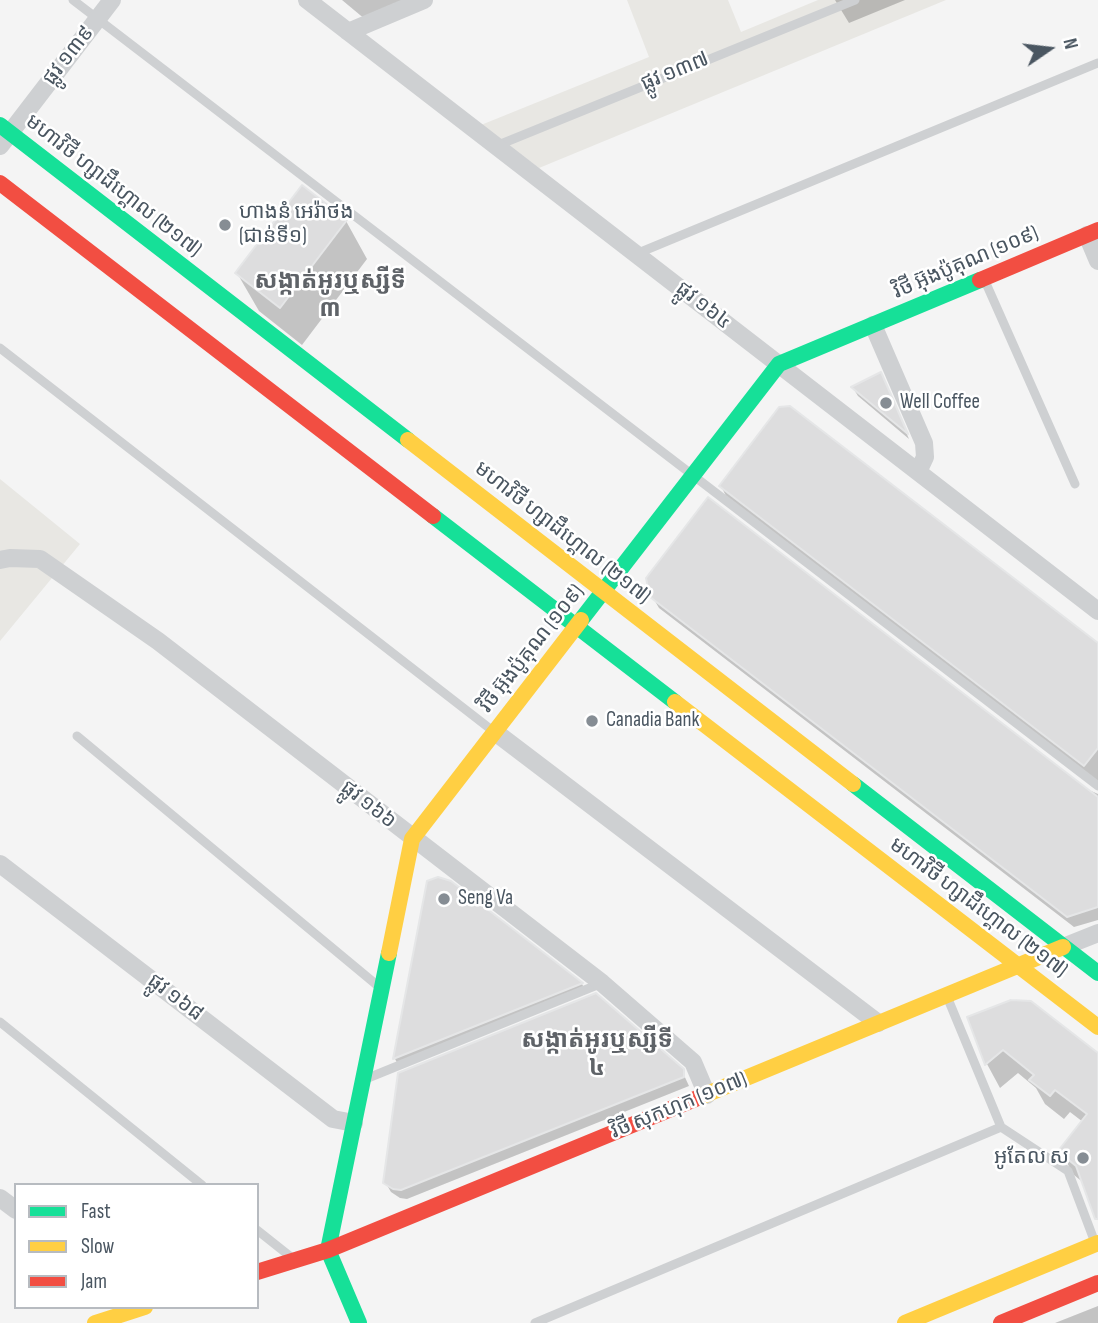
<!DOCTYPE html>
<meta charset="utf-8">
<style>
body{margin:0}
#map{position:relative;width:1098px;height:1323px;overflow:hidden;background:#f4f4f4;font-family:"Sofia Sans Condensed",sans-serif}
canvas{display:block}
.legend{position:absolute;left:14px;top:1183px;width:245px;height:126px;box-sizing:border-box;background:#fff;border:2px solid #b7bbc0;margin:0;padding:9px 12px;list-style:none;font-size:21px;color:#4a5661}
.legend li{display:flex;align-items:center;gap:14px;height:35px}
.legend b{width:35px;border:2px solid #b7bbc0}
.north{position:absolute;left:1014px;top:14px;width:70px;height:70px;-webkit-text-stroke:5px #fff;paint-order:stroke;rotate:76deg;font-size:19px;font-weight:700;line-height:28px;text-align:center;color:#4a5661}
.north::after{content:'';display:block;margin:auto;width:24px;height:32px;background:#4a5661;clip-path:polygon(50% 0,100% 100%,50% 72%,0 100%)}
</style>
<div id="map">
<canvas width="1098" height="1323"></canvas>
<ul class="legend">
<li><b style="height:9px;background:#16e098"></b>Fast</li>
<li><b style="height:9px;background:#ffcf43"></b>Slow</li>
<li><b style="height:9px;background:#f24e42"></b>Jam</li>
</ul>
<div class="north">N</div>
</div>
<script>
const ctx = document.querySelector('canvas').getContext('2d');
ctx.lineJoin = 'round';
function paint(path, color) {
  ctx.fillStyle = color;
  ctx.fill(path, 'evenodd');
}
function shape(rows) {
  const path = new Path2D();
  for (const r of rows) {
    path.moveTo(r[0], r[1]);
    for (let i = 2; i < r.length; i += 2) path.lineTo(r[i], r[i + 1]);
  }
  return path;
}
function strokePath(path, color, width, dash) {
  ctx.strokeStyle = color;
  ctx.lineWidth = width;
  ctx.lineCap = dash ? 'butt' : 'round';
  ctx.setLineDash(dash || []);
  ctx.stroke(path);
}
function write(font, color, halo, rows, align = 'center') {
  ctx.font = font + ' "Sofia Sans Condensed","Noto Sans Khmer",sans-serif';
  ctx.lineWidth = 5;
  ctx.setLineDash([]);
  ctx.textBaseline = 'middle';
  ctx.strokeStyle = halo;
  ctx.fillStyle = color;
  for (const [text, x, y, turn = 0] of rows) {
    ctx.save();
    ctx.translate(x, y);
    ctx.rotate((+turn || 0) * Math.PI / 180);
    ctx.textAlign = isNaN(turn) ? turn : align;
    if (halo) ctx.strokeText(text, 0, 0);
    ctx.fillText(text, 0, 0);
    ctx.restore();
  }
}
paint(shape([
 [627,0,728,0,741,32,818,0,946,0,539,168,481,125,649,57],
 [0,479,80,544,0,641]
]), '#e8e7e3');
paint(shape([
 [342,0,428,0,372,25],
 [835,0,905,0,849,23],
 [346,221,367,259,302,345,259,311,237,273],
 [885,383,909,439,858,396,853,388],
 [721,486,1098,646,1098,782,727,498],
 [652,596,1098,794,1098,920,1074,927,659,608],
 [429,882,450,882,582,984,587,993,400,1068,395,1059],
 [969,1018,1098,1055,1098,1217,1085,1184,1074,1175,1060,1151,1083,1122,1070,1112,1064,1119,1045,1104,1036,1088,1018,1073,1000,1088,987,1064],
 [683,1073,689,1086,407,1199,400,1198,391,1192,385,1182],
 [1098,1306,1098,1323,1055,1323]
]), '#0003');
const building = shape([
 [302,185,347,220,280,308,235,273,302,185],
 [881,372,908,434,851,387,881,372],
 [790,406,1098,643,1098,748,1084,766,719,486,779,407,790,406],
 [708,497,1098,797,1098,907,1067,917,650,597,646,578,708,497],
 [438,877,451,881,583,983,393,1059,427,881,438,877],
 [596,993,684,1069,684,1077,401,1190,393,1189,383,1183,398,1073,596,993],
 [1011,1000,1031,1001,1098,1053,1098,1219,1095,1219,1076,1166,1058,1151,1087,1114,1055,1090,1050,1096,1029,1080,1034,1075,1003,1050,985,1065,967,1017,1011,1000]
]);
paint(building, '#ddddde');
strokePath(building, '#e5e6e7', 2);
strokePath(shape([
 [73,0,1098,786],
 [496,146,855,0],
 [636,254,1098,63],
 [985,281,1075,484],
 [0,348,493,731],
 [77,736,378,986],
 [948,999,1001,1127],
 [0,1022,202,1185],
 [368,1078,602,983],
 [257,1230,291,1257],
 [535,1323,1001,1127,1068,1171,1094,1240]
]), '#ced0d2', 9);
strokePath(shape([
 [307,0,1098,611],
 [348,32,424,0],
 [0,146,112,0],
 [1087,235,1098,261],
 [873,325,924,443,925,457,918,472],
 [0,560,10,558,40,559,158,641,602,983,693,1062,707,1095],
 [495,732,878,1023],
 [0,864,333,1119,354,1123],
 [1063,947,1098,933],
 [0,1198,16,1210]
]), '#ced0d2', 18);
strokePath(shape([
 [0,125,408,440],
 [433,516,675,702],
 [581,620,779,364,980,280],
 [853,784,1098,973],
 [359,1323,328,1250,389,953]
]), '#16e098', 16);
strokePath(shape([
 [408,440,853,784],
 [675,702,1098,1027],
 [389,953,412,839,581,620],
 [700,1097,1063,947],
 [95,1323,145,1307],
 [905,1323,1098,1243]
]), '#ffcf43', 16);
strokePath(shape([
 [0,183,433,516],
 [980,280,1098,230],
 [257,1272,328,1250,700,1097],
 [1001,1323,1098,1283]
]), '#f24e42', 16);
for (const [x, y, r, color] of [
 [225,225,7,"#868d94"],
 [886,403,7,"#868d94"],
 [592,721,7,"#868d94"],
 [444,899,7,"#868d94"],
 [1083,1158,7,"#868d94"]
]) {
  const dot = new Path2D();
  dot.arc(x, y, r, 0, 2 * Math.PI);
  ctx.fillStyle = color;
  ctx.fill(dot);
  strokePath(dot, '#fff', 2.5);
}
write('21px', '#4a5661', '#fff', [
 ["ផ្លូវ ១៣៩",69,56,-52],
 ["ផ្លូវ ១៣៧",675,72,-22],
 ["មហាវិថី ហ្សាដឹហ្គោល (២១៧)",113,186,38],
 ["វិថី អ៊ុងប៉ូគុណ (១០៩)",966,263,-23],
 ["ផ្លូវ ១៦៤",703,306,38],
 ["មហាវិថី ហ្សាដឹហ្គោល (២១៧)",562,533,38],
 ["វិថី អ៊ុងប៉ូគុណ (១០៩)",532,649,-52],
 ["ផ្លូវ ១៦៦",368,805,38],
 ["មហាវិថី ហ្សាដឹហ្គោល (២១៧)",978,908,37],
 ["ផ្លូវ ១៦៨",175,998,37],
 ["វិថី សុកហុក (១០៧)",679,1106,-22]
]);
write('21px', '#4a5661', '#fff', [
 ["ហាងនំ អេរ៉ាថង",239,213],
 ["(ជាន់ទី១)",239,237],
 ["Well Coffee",900,403],
 ["Canadia Bank",606,721],
 ["Seng Va",458,899],
 ["អូតែល ស",1069,1158,"right"]
], 'left');
write('bold 24px', '#5f6368', '#fff', [
 ["សង្កាត់អូរឬស្សីទី",330,282],
 ["៣",330,310],
 ["សង្កាត់អូរឬស្សីទី",597,1041],
 ["៤",597,1069]
]);
</script>
